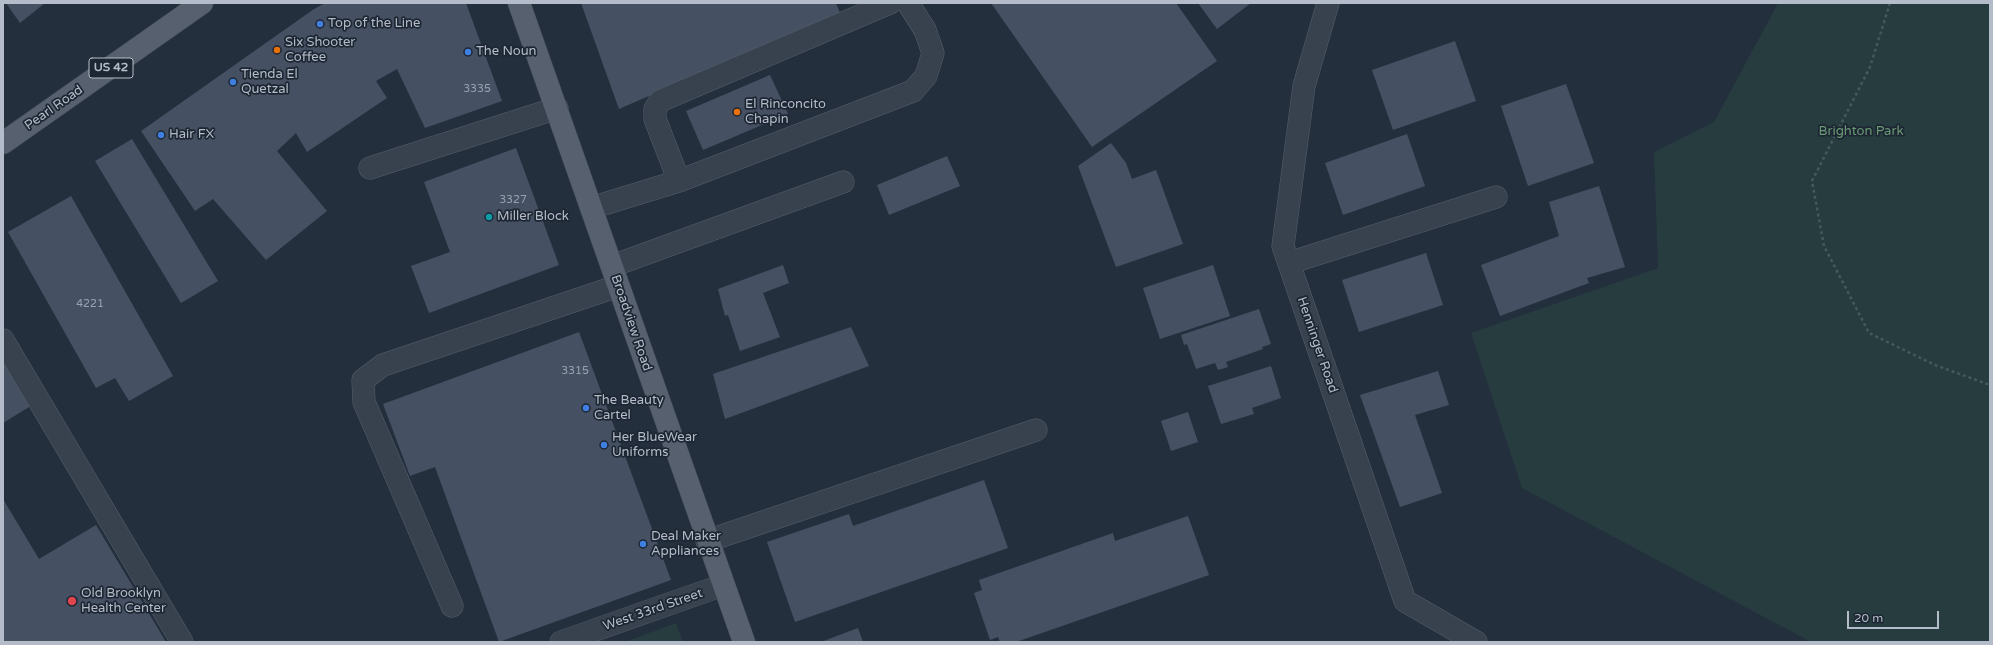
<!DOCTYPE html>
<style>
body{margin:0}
#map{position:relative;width:1993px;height:645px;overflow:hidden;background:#242f3e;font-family:"Varela Round",sans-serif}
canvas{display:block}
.frame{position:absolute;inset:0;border:4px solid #b4bcc9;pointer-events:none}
.scale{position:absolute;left:1847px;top:611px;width:92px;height:18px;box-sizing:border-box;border:2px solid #b4bcc9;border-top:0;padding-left:5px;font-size:12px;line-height:14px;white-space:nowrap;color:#b4bcc9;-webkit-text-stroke:3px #1d2633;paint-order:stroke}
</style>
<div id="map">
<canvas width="1993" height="645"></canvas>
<div class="frame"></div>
<div class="scale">20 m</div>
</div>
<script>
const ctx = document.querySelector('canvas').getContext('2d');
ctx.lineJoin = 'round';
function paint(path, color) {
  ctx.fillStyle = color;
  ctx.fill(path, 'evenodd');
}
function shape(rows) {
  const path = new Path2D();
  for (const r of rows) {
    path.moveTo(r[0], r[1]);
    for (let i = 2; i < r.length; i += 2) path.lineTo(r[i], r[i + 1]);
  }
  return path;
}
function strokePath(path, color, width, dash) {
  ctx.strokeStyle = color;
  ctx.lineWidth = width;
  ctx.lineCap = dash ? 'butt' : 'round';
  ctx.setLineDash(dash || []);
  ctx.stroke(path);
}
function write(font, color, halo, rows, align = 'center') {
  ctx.font = font + ' "Varela Round",sans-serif';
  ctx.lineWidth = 3.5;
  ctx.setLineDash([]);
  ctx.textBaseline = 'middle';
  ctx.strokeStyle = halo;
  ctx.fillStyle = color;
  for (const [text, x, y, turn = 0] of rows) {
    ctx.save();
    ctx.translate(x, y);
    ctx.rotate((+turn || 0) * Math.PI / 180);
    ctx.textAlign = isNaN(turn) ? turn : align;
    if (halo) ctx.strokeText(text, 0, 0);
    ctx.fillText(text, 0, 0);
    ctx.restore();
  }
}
paint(shape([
 [1778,3,1990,3,1990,642,1811,642,1522,488,1471,333,1658,268,1654,152,1714,122],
 [676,623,683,642,625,642]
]), '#263c3f');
paint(shape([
 [6,3,45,3,20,23],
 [325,3,466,3,502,101,425,128,397,69,376,81,387,98,307,152,296,133,277,151,327,211,266,260,213,199,195,211,141,131,314,9],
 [581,3,836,3,840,13,619,109],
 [991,3,1176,3,1217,61,1092,147],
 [1198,3,1251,3,1217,29],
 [1455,41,1476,101,1393,130,1372,70],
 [770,75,788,114,703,150,686,111],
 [1566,84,1594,163,1528,186,1501,106],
 [1407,134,1425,186,1343,215,1325,163],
 [132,139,218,281,181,303,95,161],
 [1111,143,1126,163,1132,179,1156,170,1183,244,1116,267,1078,166],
 [516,148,559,265,429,313,411,266,450,252,424,182],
 [947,156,960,186,889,215,877,185],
 [1599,186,1625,267,1587,278,1589,283,1500,316,1481,265,1559,236,1549,202],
 [71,196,173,376,129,401,115,378,96,388,8,232],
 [1426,253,1443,305,1359,332,1342,280],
 [783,265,789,283,763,293,780,337,740,351,728,315,725,316,718,289],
 [1213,265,1230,316,1160,339,1143,288],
 [1259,309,1271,344,1262,347,1263,349,1226,362,1228,367,1218,370,1215,363,1196,369,1187,344,1184,345,1181,335],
 [851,327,869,366,725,419,713,374],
 [579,332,671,580,499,642,435,467,410,476,383,404],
 [3,353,34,404,3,423],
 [1271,366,1281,398,1252,408,1254,414,1221,424,1208,386],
 [1438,371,1449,405,1415,415,1442,493,1400,507,1360,395],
 [1188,412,1198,442,1171,451,1161,421],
 [984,480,1008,548,795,622,767,542,849,514,853,526],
 [3,499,39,559,96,525,166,642,3,642],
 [1188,516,1209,575,1016,642,1000,642,998,637,990,640,974,593,982,590,979,580,1113,533,1115,541],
 [858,628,863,642,821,642]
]), '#455162');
const minor = shape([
 [1328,3,1304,86,1283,246,1405,601,1476,642],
 [370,168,557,108],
 [679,181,655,119,655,109,660,101,890,3],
 [591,208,679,181,913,91,926,76,933,53,925,30,908,3],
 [1289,263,1496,197],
 [612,266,843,182],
 [3,340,182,642],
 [707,541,1036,430],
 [452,606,364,402,363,380,383,365,618,286],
 [561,642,723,585]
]);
const major = shape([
 [519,3,744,642],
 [3,143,202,3]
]);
strokePath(minor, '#565f6c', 23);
strokePath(major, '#414a57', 23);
strokePath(shape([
 [1890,3,1870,67,1812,181,1824,246,1869,333,1935,365,1990,385]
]), '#44595c', 2.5, [3, 3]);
strokePath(minor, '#38414e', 22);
strokePath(major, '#56606e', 22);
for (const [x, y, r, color] of [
 [320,24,4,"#3f7fe0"],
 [277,50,4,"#e8710a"],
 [468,52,4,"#3f7fe0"],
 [233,82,4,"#3f7fe0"],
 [737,112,4,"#e8710a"],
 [161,135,4,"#3f7fe0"],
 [489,217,4,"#0f9aa8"],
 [586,408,4,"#3f7fe0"],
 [604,445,4,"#3f7fe0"],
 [643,544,4,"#3f7fe0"],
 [72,601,5,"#e0444e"]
]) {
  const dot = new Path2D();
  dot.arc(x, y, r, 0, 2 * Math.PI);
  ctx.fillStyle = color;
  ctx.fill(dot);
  strokePath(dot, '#1d2633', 1.5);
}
write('11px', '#98a1af', null, [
 ["3335",477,89],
 ["3327",513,200],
 ["4221",90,304],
 ["3315",575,371]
]);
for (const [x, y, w] of [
 [111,68,44]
]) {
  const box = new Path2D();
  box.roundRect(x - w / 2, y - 10, w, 20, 3);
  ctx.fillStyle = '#1d2633';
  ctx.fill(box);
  strokePath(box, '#b4bcc9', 1);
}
write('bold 12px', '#b4bcc9', null, [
 ["US 42",111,68]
]);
write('13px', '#b4bcc9', '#1d2633', [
 ["Top of the Line",328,24],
 ["Six Shooter",285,43],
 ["Coffee",285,58],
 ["The Noun",476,52],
 ["Tienda El",241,75],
 ["Quetzal",241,90],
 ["El Rinconcito",745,105],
 ["Chapin",745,120],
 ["Hair FX",169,135],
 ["Miller Block",497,217],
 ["The Beauty",594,401],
 ["Cartel",594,416],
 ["Her BlueWear",612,438],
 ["Uniforms",612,453],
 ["Deal Maker",651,537],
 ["Appliances",651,552],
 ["Old Brooklyn",81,594],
 ["Health Center",81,609]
], 'left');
write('13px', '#b4bcc9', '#1d2633', [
 ["Pearl Road",54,108,-35],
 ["Broadview Road",631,323,71],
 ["Henninger Road",1317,345,71],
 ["West 33rd Street",653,610,-19]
]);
write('13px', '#6b9a76', '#1d2633', [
 ["Brighton Park",1861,132]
]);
</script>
